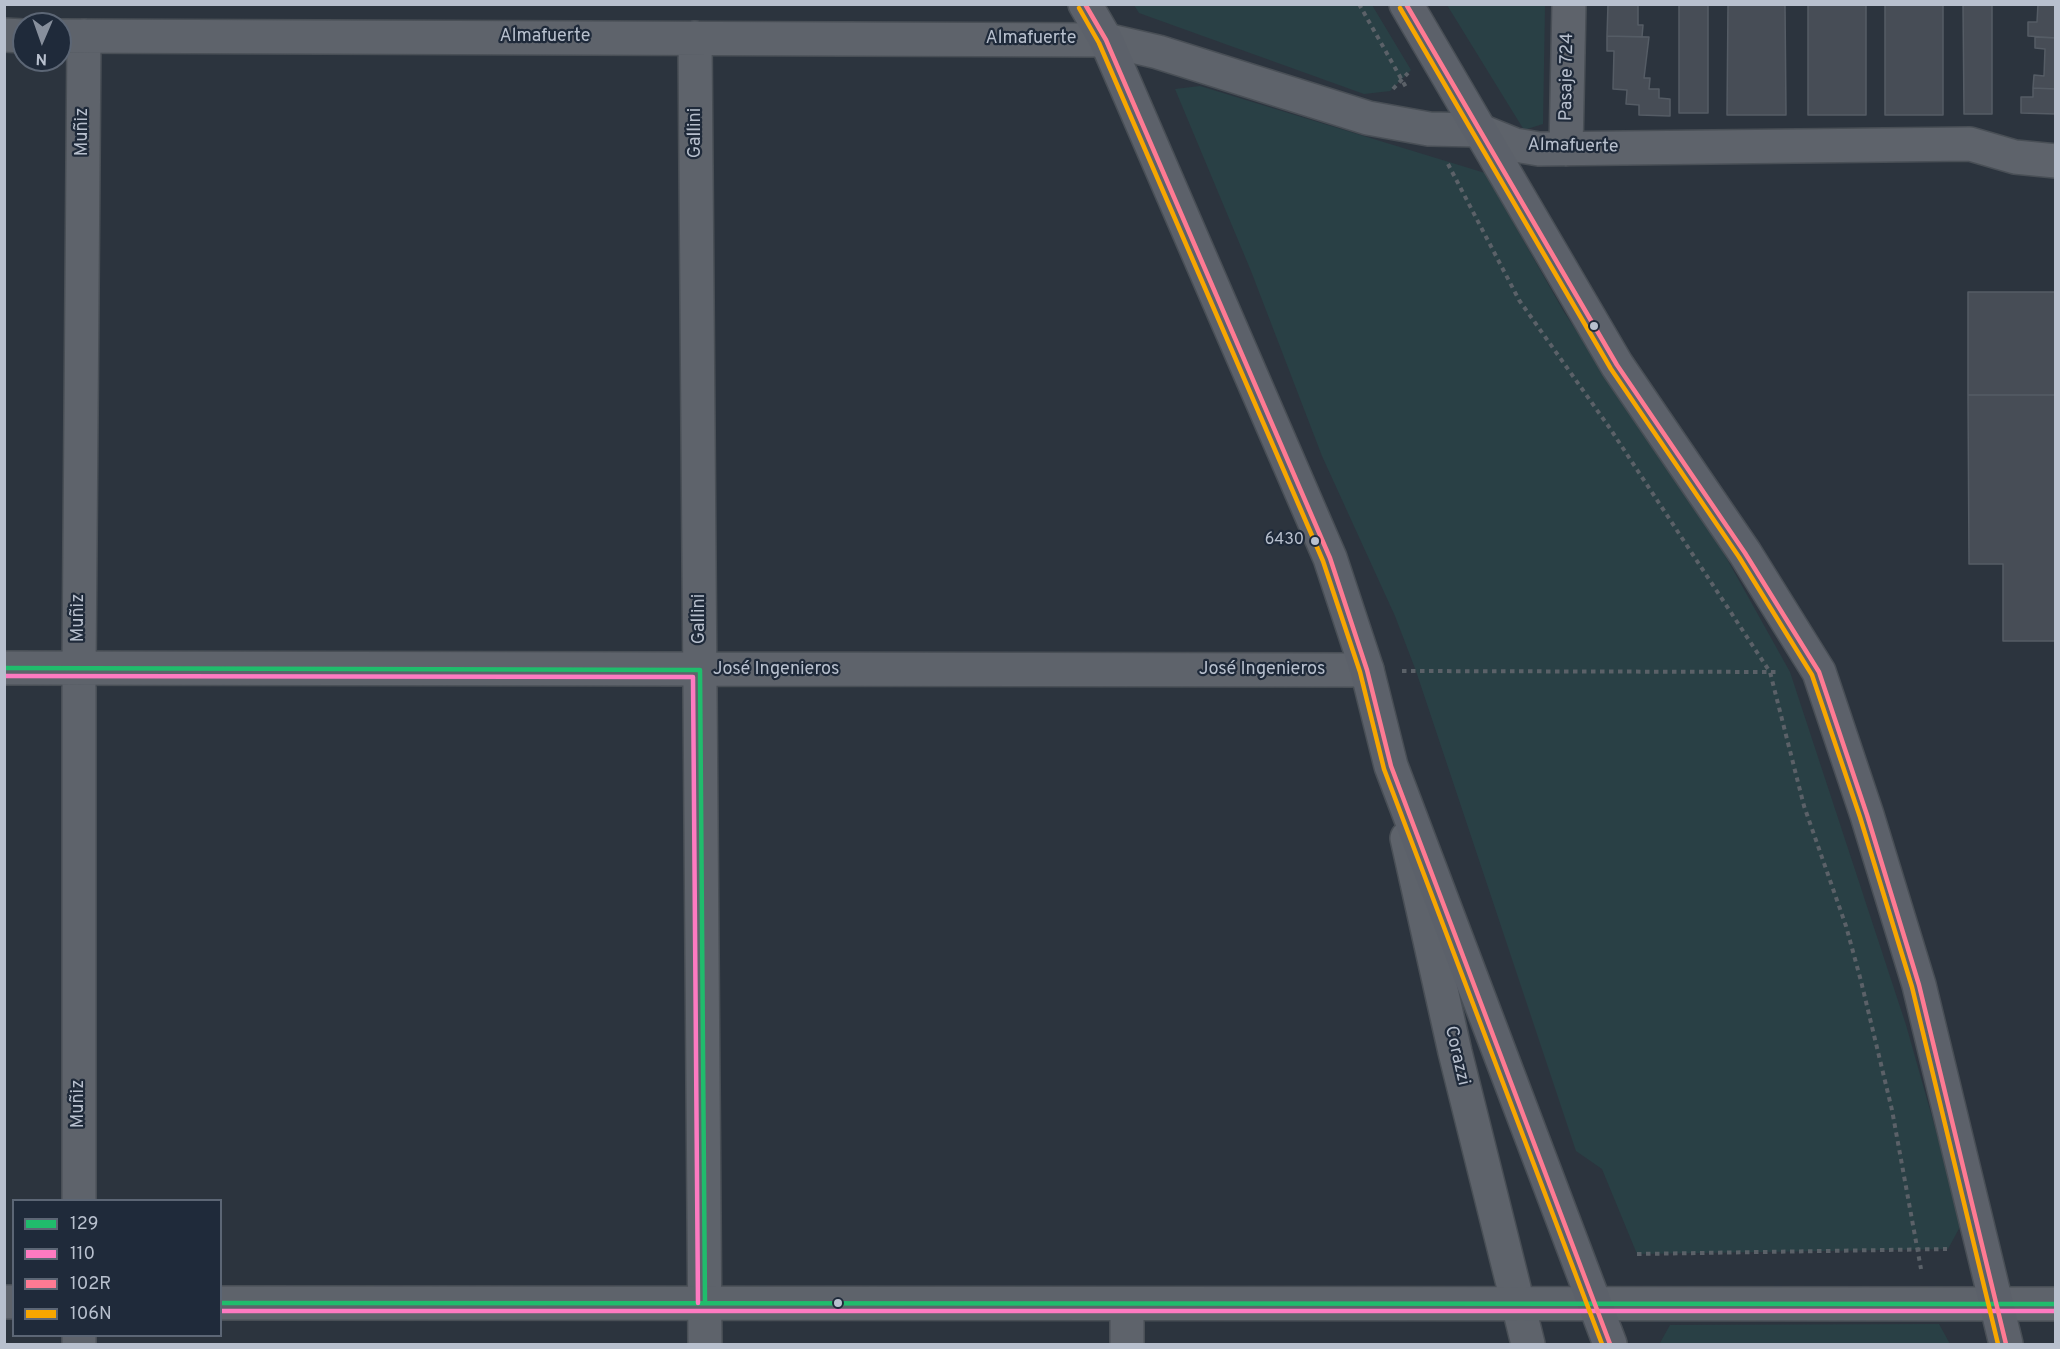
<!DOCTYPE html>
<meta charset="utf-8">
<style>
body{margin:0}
#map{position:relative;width:2060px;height:1349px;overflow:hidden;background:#2c343e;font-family:Overpass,sans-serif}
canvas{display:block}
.frame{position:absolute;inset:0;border:6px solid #b8c0ce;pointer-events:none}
.legend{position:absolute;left:12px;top:1199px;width:210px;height:138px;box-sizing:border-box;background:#1f2a3a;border:2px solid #5c6675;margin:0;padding:8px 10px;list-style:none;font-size:18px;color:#b8c0ce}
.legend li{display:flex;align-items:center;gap:12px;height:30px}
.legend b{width:30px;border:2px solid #5c6675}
.north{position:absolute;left:12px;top:12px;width:60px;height:60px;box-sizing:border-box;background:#1f2a3a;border:2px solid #5c6675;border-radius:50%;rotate:182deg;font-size:16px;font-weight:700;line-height:24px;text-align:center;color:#b8c0ce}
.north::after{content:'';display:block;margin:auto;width:21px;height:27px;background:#878f9c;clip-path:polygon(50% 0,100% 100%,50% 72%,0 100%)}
</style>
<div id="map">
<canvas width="2060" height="1349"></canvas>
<div class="frame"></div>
<ul class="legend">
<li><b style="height:8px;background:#20bc6c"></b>129</li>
<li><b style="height:8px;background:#fe7ac1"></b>110</li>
<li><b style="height:8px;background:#fe7a93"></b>102R</li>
<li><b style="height:8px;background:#f7a600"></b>106N</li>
</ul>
<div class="north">N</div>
</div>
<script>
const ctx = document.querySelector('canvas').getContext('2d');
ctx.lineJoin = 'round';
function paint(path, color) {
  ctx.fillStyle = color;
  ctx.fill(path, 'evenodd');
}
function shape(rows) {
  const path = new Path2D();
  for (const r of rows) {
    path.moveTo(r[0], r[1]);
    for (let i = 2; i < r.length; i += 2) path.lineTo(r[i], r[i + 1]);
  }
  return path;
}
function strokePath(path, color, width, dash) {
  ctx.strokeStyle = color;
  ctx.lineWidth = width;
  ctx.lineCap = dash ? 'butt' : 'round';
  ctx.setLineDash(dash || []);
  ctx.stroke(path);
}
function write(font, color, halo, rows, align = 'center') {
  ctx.font = font + ' Overpass,sans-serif';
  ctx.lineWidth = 4.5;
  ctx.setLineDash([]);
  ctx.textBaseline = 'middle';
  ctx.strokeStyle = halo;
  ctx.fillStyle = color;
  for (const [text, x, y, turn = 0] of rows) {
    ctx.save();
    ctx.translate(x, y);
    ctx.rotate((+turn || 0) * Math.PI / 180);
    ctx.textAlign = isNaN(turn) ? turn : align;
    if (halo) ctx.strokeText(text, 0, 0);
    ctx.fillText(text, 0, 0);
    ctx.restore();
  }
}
paint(shape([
 [1134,5,1372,5,1411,70,1390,91,1364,94,1139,13],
 [1447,5,1545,5,1543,124,1524,130],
 [1200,86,1485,173,1564,312,1722,550,1790,672,1906,1025,1962,1223,1948,1249,1637,1254,1602,1169,1576,1151,1416,671,1395,616,1322,456,1251,271,1175,89],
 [1939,1324,1950,1344,1660,1343,1670,1325]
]), '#294045');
const building = shape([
 [1608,4,1638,4,1638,25,1643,25,1642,37,1607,36,1608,4],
 [1679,4,1708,4,1708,113,1679,113,1679,4],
 [1728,4,1785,4,1786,115,1727,115,1728,4],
 [1808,4,1866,4,1866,115,1808,115,1808,4],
 [1885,4,1943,4,1943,115,1885,115,1885,4],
 [1963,4,1992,4,1992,114,1964,114,1963,4],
 [2038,4,2056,4,2056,38,2028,36,2028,22,2037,22,2038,4],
 [1607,36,1649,37,1644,78,1650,78,1649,89,1659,89,1659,98,1670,99,1670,116,1639,115,1639,105,1626,104,1627,90,1613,89,1614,51,1607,51,1607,36],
 [2035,37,2056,38,2056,89,2033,88,2034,75,2044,76,2045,49,2035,48,2035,37],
 [2033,88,2056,89,2056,114,2021,113,2021,97,2033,97,2033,88],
 [1968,292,2056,292,2056,395,1968,395,1968,292],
 [1968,395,2056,395,2056,641,2003,641,2003,564,1969,564,1968,395]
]);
paint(building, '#474d56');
strokePath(building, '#555c65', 1.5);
const minor = shape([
 [4,35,24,36],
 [60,36,1106,40,1158,52,1368,118,1429,129,1478,130,1515,145,1539,149,1970,144,2015,157,2056,161],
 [695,38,705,1344],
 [1566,149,1569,4],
 [4,668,1367,670],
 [1407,838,1455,1052,1528,1344],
 [79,1200,79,668,84,36],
 [1127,1305,1127,1344],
 [79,1336,79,1344]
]);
const tertiary = shape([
 [4,1302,14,1302],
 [220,1303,2056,1304]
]);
const secondary = shape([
 [1085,4,1106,40,1330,558,1367,670,1391,766,1610,1344],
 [1406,4,1617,365,1745,553,1819,672,1867,815,1919,985,2006,1344]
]);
strokePath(minor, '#494f56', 36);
strokePath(tertiary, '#494f56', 36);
strokePath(secondary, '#494f56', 36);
strokePath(shape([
 [1359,4,1407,89],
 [1393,89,1408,73],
 [1448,164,1519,300,1609,427,1770,672,1804,806,1846,926,1861,981,1892,1110,1921,1269],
 [1402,671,1779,672],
 [1637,1254,1947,1249]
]), '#5b6168', 4, [4.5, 4.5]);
strokePath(minor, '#5e636b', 33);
strokePath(tertiary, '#5e636b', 33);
strokePath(secondary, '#5c616a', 33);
strokePath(shape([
 [4,668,700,670,705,1303],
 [220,1303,2056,1304]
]), '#20bc6c', 4.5);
strokePath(shape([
 [4,676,693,677,698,1303],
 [220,1311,2056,1311]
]), '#fe7ac1', 4.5);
strokePath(shape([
 [1085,4,1106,40,1330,558,1367,670,1391,766,1610,1344],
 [1406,4,1617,365,1745,553,1819,672,1867,815,1919,985,2006,1344]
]), '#fe7a93', 4.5);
strokePath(shape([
 [1079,8,1099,43,1323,561,1360,672,1384,769,1602,1344],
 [1400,8,1611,369,1739,557,1812,675,1860,817,1912,987,1998,1344]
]), '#f7a600', 4.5);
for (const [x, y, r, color] of [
 [1594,326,5,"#b8c0ce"],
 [1315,541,5,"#b8c0ce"],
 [838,1303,5,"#b8c0ce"]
]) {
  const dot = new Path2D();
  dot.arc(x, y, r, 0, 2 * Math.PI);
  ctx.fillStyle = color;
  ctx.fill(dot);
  strokePath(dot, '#1f2a3a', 2);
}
write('16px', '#b8c0ce', '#1f2a3a', [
 ["6430",1304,541]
], 'right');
write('18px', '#b8c0ce', '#1f2a3a', [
 ["Almafuerte",545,37],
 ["Almafuerte",1031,39],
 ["Pasaje 724",1568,77,-89],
 ["Muñiz",83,132,-90],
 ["Gallini",696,133,-90],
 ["Almafuerte",1573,147,1],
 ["Muñiz",79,618,-90],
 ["Gallini",700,619,-90],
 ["José Ingenieros",776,670],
 ["José Ingenieros",1262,670],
 ["Corazzi",1456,1056,77],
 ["Muñiz",79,1104,-90]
]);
</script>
